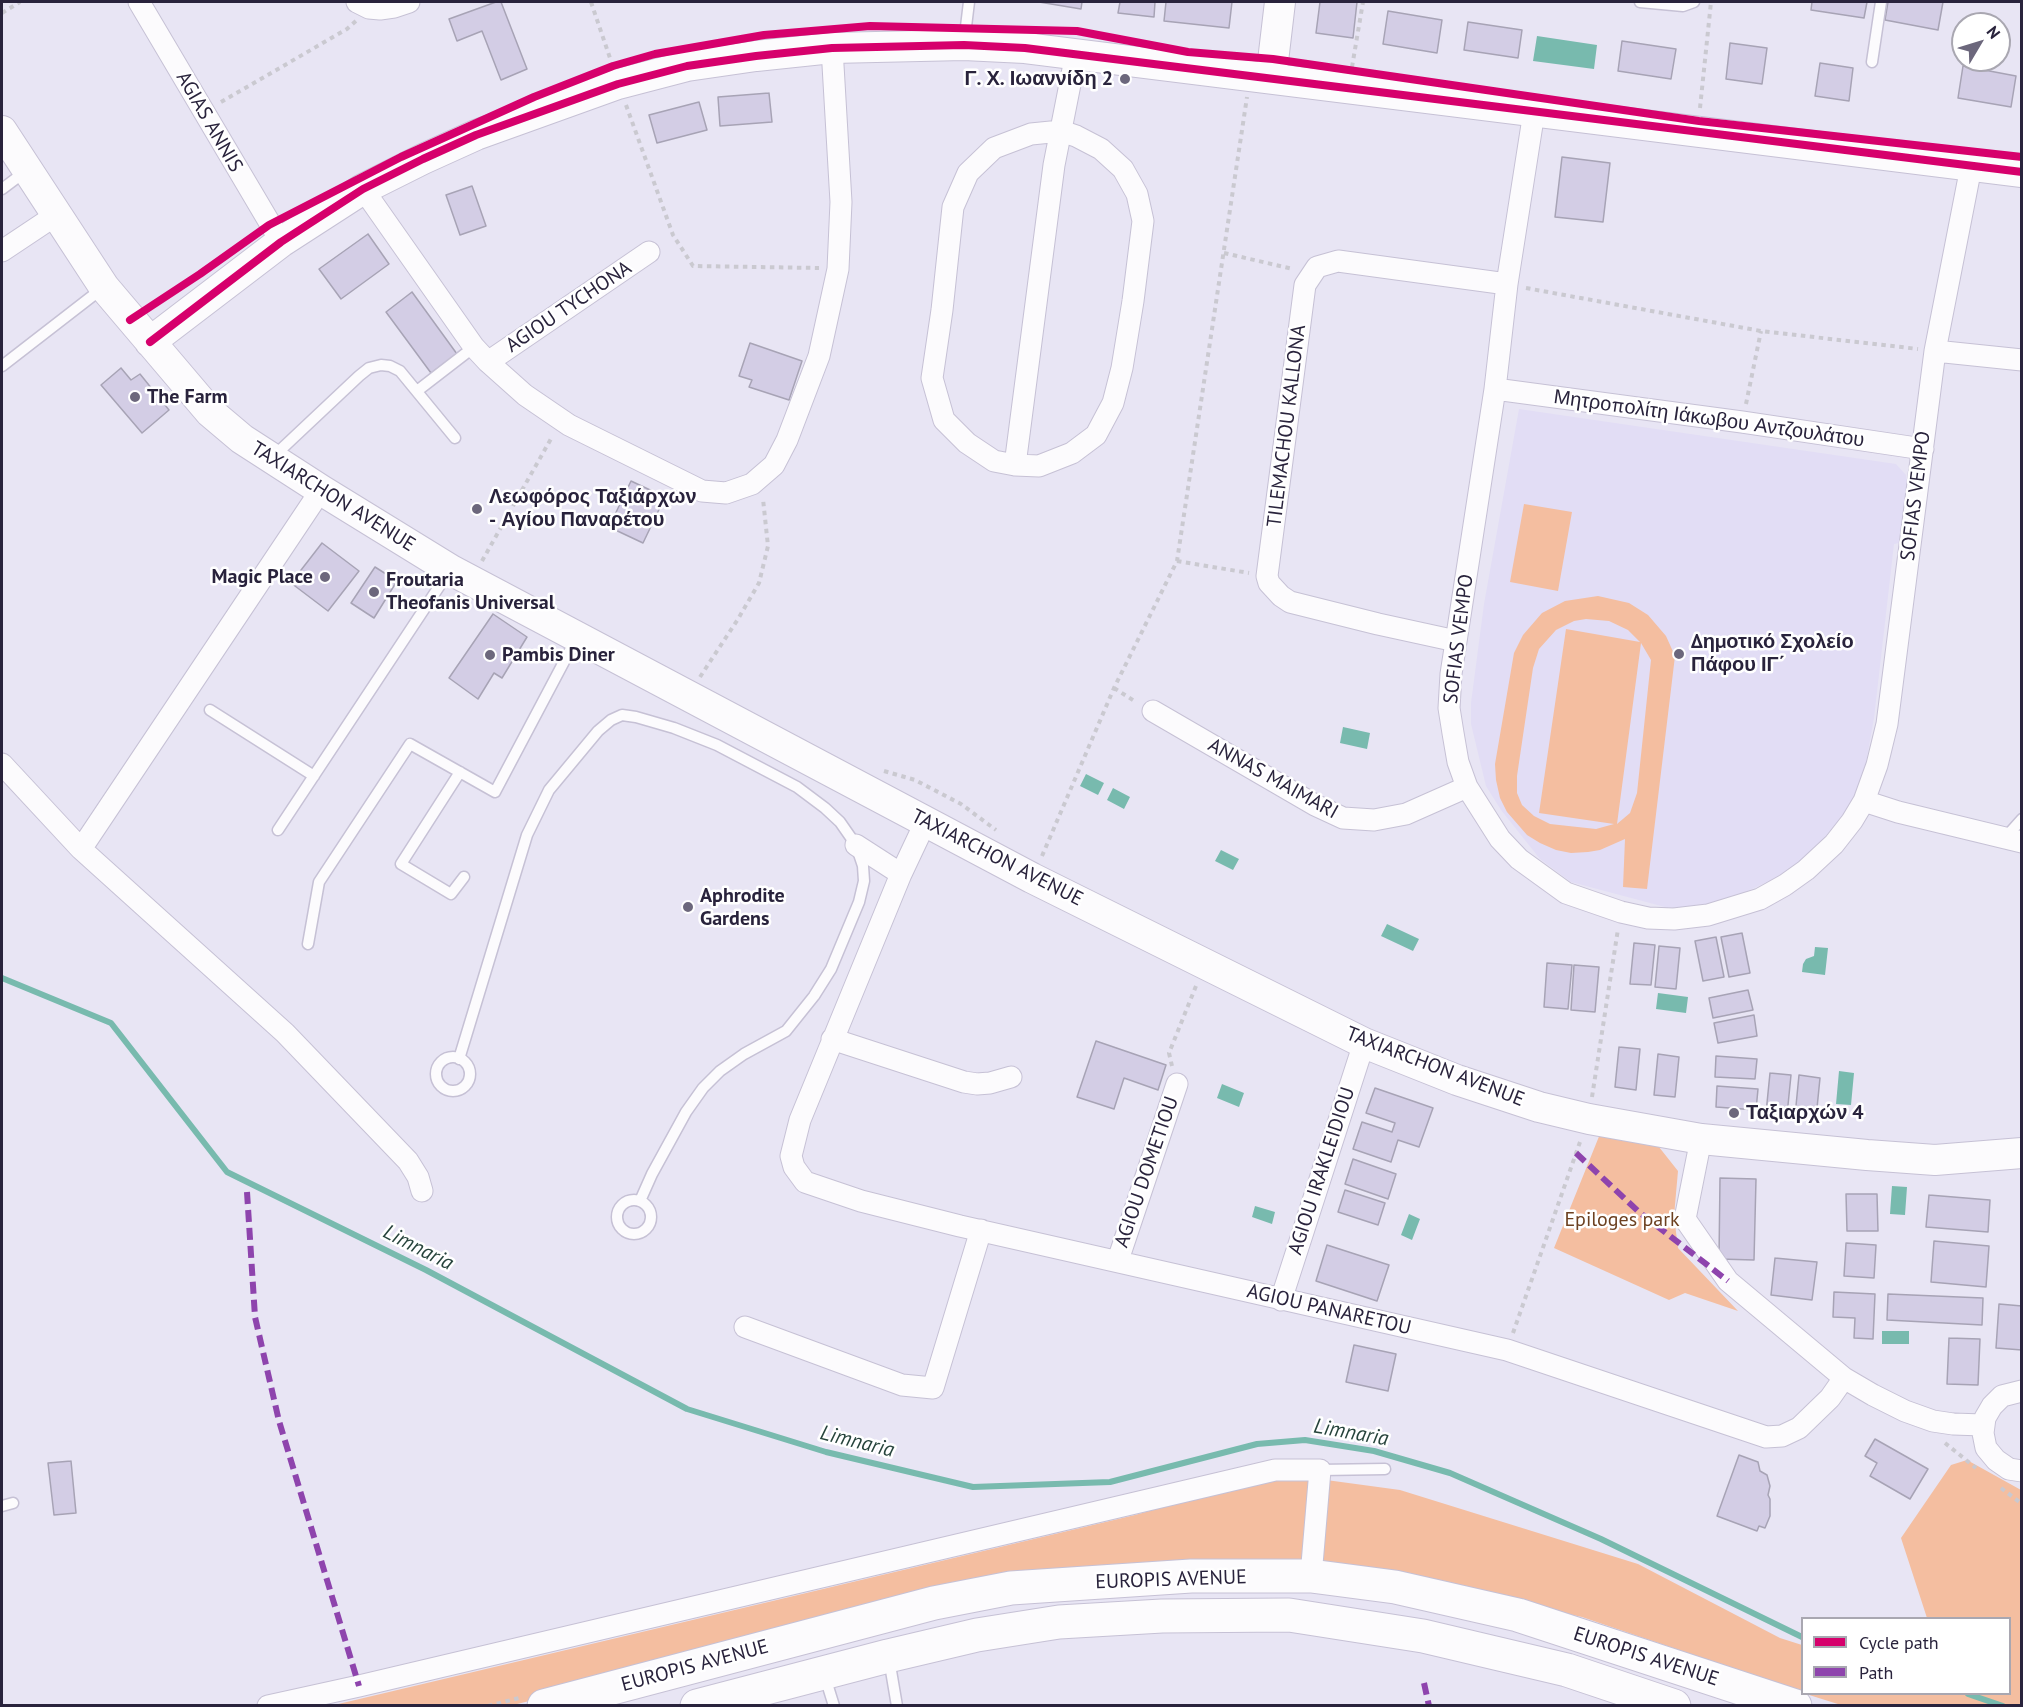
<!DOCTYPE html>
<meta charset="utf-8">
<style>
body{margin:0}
#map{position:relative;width:2023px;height:1707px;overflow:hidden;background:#e8e5f4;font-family:"PT Sans",sans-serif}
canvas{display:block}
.frame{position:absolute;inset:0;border:3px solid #29233c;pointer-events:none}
.legend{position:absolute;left:1801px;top:1617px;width:210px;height:78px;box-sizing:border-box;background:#fff;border:2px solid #a9a7b1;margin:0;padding:8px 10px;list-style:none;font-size:18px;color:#29233c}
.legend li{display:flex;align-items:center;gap:12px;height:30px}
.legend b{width:30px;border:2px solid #a9a7b1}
.north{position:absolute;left:1951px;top:12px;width:60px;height:60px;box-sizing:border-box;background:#fff;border:2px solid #a9a7b1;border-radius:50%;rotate:52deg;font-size:16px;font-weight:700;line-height:24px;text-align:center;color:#29233c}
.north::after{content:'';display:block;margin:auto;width:21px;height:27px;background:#6c677c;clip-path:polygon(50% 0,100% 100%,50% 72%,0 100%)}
</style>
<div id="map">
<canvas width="2023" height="1707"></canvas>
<div class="frame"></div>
<ul class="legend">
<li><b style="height:8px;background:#d6006c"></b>Cycle path</li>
<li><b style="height:8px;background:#8e44ad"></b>Path</li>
</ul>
<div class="north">N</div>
</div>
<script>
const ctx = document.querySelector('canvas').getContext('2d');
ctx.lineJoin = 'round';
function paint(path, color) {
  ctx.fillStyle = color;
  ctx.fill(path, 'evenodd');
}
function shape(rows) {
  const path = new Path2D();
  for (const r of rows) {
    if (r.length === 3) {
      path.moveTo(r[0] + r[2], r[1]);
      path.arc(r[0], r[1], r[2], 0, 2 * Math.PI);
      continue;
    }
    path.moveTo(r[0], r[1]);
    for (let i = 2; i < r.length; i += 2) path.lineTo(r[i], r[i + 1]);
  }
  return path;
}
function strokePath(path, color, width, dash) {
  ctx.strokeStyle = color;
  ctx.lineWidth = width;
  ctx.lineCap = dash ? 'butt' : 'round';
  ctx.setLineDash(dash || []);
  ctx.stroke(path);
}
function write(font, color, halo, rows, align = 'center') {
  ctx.font = font + ' "PT Sans",sans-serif';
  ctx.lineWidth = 5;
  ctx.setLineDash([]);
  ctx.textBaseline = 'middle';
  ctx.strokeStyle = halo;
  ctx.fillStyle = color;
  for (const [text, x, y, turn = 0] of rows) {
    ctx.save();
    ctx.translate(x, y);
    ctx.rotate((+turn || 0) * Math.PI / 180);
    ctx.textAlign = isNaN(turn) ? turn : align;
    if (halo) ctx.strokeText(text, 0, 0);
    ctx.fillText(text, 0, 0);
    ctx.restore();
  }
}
paint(shape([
 [1519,409,1896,464,1906,475,1907,483,1899,543,1894,544,1874,718,1865,769,1857,794,1844,815,1803,862,1780,876,1741,894,1690,910,1665,907,1571,882,1540,859,1501,810,1486,786,1471,724,1471,703,1484,604]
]), '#e2ddf5');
paint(shape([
 [1524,504,1572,512,1558,591,1510,582],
 [1598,596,1629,603,1648,615,1666,636,1675,656,1647,889,1623,887,1625,839,1600,850,1588,852,1571,853,1556,850,1540,843,1527,835,1507,812,1500,798,1496,780,1495,764,1514,653,1523,635,1542,613,1565,601],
 [1586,619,1609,621,1628,630,1640,642,1566,629,1539,813,1614,824,1596,829,1550,824,1534,816,1522,805,1517,793,1517,776,1533,668,1539,649,1556,630,1574,621],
 [1641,643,1651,660,1637,793,1630,813,1617,824],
 [1600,1134,1659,1147,1678,1171,1674,1216,1678,1248,1738,1311,1685,1293,1669,1300,1554,1248],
 [1967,1460,2021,1490,2021,1705,1841,1705,1806,1694,2010,1694,2010,1618,1927,1618,1901,1538,1951,1465],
 [1282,1474,1400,1490,1638,1564,1780,1638,1802,1645,1802,1692,1582,1617,1370,1571,1002,1586,513,1705,330,1706,1135,1515]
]), '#f4bea0');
paint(shape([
 [1537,36,1597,45,1594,69,1533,61],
 [1343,727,1370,733,1367,749,1340,743],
 [1086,774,1104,783,1098,795,1080,786],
 [1113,788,1130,797,1124,809,1107,800],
 [1221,850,1239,859,1233,870,1215,861],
 [1387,924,1419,939,1413,951,1381,936],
 [1815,947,1828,948,1825,975,1802,972,1803,964,1806,959,1814,956],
 [1658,993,1688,997,1686,1013,1656,1009],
 [1839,1071,1854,1073,1851,1105,1836,1104],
 [1222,1084,1244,1093,1239,1107,1217,1098],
 [1892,1186,1907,1187,1905,1215,1890,1214],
 [1255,1206,1275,1212,1272,1224,1252,1217],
 [1409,1214,1420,1219,1412,1240,1401,1235],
 [1882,1331,1909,1331,1909,1344,1882,1344]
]), '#78baae');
strokePath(shape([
 [2,978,111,1023,227,1172,426,1270,687,1409,826,1452,973,1487,1110,1482,1257,1444,1305,1440,1374,1451,1450,1473,1601,1539,1802,1637],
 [1968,1694,2003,1706]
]), '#78baae', 6);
const building = shape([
 [496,2,501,2,527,69,501,80,482,31,457,41,449,19,496,2],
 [1039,2,1082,2,1081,9,1039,2],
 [1120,2,1155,2,1154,17,1118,13,1120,2],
 [1166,2,1232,2,1229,28,1164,21,1166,2],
 [1320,2,1357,2,1353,38,1316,33,1320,2],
 [1812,2,1867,2,1864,18,1811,10,1812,2],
 [1888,2,1943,2,1938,30,1885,20,1888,2],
 [1388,11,1442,20,1437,53,1383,44,1388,11],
 [1468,22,1522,30,1518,58,1464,50,1468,22],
 [1622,41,1676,49,1671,79,1618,71,1622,41],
 [1730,43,1767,48,1762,84,1726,79,1730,43],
 [1820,63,1853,68,1849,101,1815,96,1820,63],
 [1963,66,2016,76,2011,107,1958,98,1963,66],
 [769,93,772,122,720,126,718,97,769,93],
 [699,102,707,130,657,143,649,115,699,102],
 [1562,157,1610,163,1603,222,1555,217,1562,157],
 [472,186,486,226,460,235,446,195,472,186],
 [368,234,389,264,341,299,319,269,368,234],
 [412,292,457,354,431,373,386,312,412,292],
 [750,343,802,361,789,400,749,387,752,380,739,376,750,343],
 [121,368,131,380,140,374,169,410,142,433,101,385,121,368],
 [631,481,665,497,643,543,609,527,631,481],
 [322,543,359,571,328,611,291,583,322,543],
 [375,567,397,581,374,618,351,603,375,567],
 [493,614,527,637,502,678,494,673,478,699,449,678,493,614],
 [1742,933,1750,973,1729,977,1721,937,1742,933],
 [1716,937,1724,977,1703,981,1695,941,1716,937],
 [1634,943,1655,945,1651,985,1630,984,1634,943],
 [1659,946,1680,948,1676,989,1655,987,1659,946],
 [1547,963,1572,965,1568,1009,1544,1007,1547,963],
 [1574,965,1599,967,1595,1012,1571,1010,1574,965],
 [1748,990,1753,1010,1713,1018,1709,998,1748,990],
 [1754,1015,1757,1036,1718,1043,1714,1023,1754,1015],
 [1096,1041,1166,1065,1158,1090,1124,1078,1114,1109,1077,1097,1096,1041],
 [1619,1047,1640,1049,1636,1090,1615,1087,1619,1047],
 [1658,1054,1679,1057,1675,1097,1654,1095,1658,1054],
 [1716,1056,1757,1059,1755,1079,1715,1077,1716,1056],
 [1770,1073,1791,1075,1787,1115,1766,1113,1770,1073],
 [1799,1075,1820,1078,1816,1118,1795,1116,1799,1075],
 [1717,1086,1758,1089,1756,1110,1716,1107,1717,1086],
 [1375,1088,1433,1108,1419,1147,1398,1140,1391,1162,1353,1149,1362,1122,1392,1132,1395,1123,1366,1113,1375,1088],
 [1353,1159,1396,1174,1388,1199,1345,1184,1353,1159],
 [1720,1178,1756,1179,1754,1260,1719,1259,1720,1178],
 [1345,1190,1385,1203,1378,1225,1338,1212,1345,1190],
 [1846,1194,1877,1194,1878,1231,1847,1231,1846,1194],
 [1929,1195,1990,1200,1988,1232,1926,1227,1929,1195],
 [1934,1241,1989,1246,1986,1287,1931,1282,1934,1241],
 [1846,1243,1876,1245,1874,1278,1844,1276,1846,1243],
 [1327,1245,1389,1265,1377,1301,1316,1281,1327,1245],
 [1775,1258,1817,1262,1812,1300,1771,1295,1775,1258],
 [1834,1292,1875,1294,1873,1339,1854,1338,1855,1318,1833,1317,1834,1292],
 [1888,1294,1983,1298,1982,1325,1887,1320,1888,1294],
 [1999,1304,2022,1306,2022,1350,1996,1348,1999,1304],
 [1949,1338,1980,1339,1978,1385,1947,1384,1949,1338],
 [1354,1345,1396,1354,1388,1391,1346,1382,1354,1345],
 [1875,1439,1928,1469,1910,1499,1870,1476,1877,1463,1865,1456,1875,1439],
 [1739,1455,1758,1462,1760,1471,1767,1475,1770,1486,1768,1495,1770,1499,1770,1516,1765,1528,1759,1526,1757,1531,1717,1516,1739,1455],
 [71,1461,76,1513,54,1515,48,1463,71,1461]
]);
paint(building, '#d3cde5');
strokePath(building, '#a7a3b5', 1.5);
const lane = shape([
 [1640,2,1683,6,1694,2],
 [964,43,969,2],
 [1872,62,1881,2],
 [2,189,26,171],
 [2,366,104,287],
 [417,391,474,347],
 [274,456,359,376,369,368,381,365,390,366,400,371,455,438],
 [210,710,314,776],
 [460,772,401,864,451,894,464,877],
 [278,830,450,570],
 [2005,838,2022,819],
 [308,944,319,882,410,744,495,792,576,639],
 [453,1074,17],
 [459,1059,527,835,549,790,598,731,611,720,622,715,636,717,674,728,717,745,797,787,825,808,840,822,856,845,863,866,864,881,859,902,831,969,814,996,786,1031,744,1054,720,1071,703,1088,686,1112,652,1174,640,1201],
 [634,1217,17],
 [1320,1470,1385,1469],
 [2,1506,13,1503],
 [889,1659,897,1706],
 [825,1677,834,1706]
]);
const street = shape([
 [139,2,281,242],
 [357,2,369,8,380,9,394,7,409,2],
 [1534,112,1507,284,1495,389,1451,674,1449,708,1453,733,1458,762,1467,787,1500,839,1519,859,1566,893,1621,912,1648,918,1674,919,1708,915,1760,899,1785,885,1806,870,1834,844,1852,821,1864,801,1877,765,1887,724,1935,351,1971,167],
 [1061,131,1076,136,1101,149,1123,169,1137,194,1143,221,1133,301,1122,368,1113,403,1096,435,1072,453,1039,466,1015,465,994,461,967,443,944,420,932,378,942,310,953,207,968,173,994,148,1031,134,1061,131],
 [363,189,474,347,488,362,525,395,569,425,702,491,726,493,752,484,774,465,787,440,819,356,838,269,841,202,832,48],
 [2,251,56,215],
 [1935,351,2022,360],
 [488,362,649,252],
 [1495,389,1742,422,1923,449],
 [1015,465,1054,165,1076,54],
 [1456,641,1378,624,1290,602,1281,596,1269,583,1267,576,1305,285,1317,267,1338,261,1507,284],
 [1153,711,1315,805,1343,818,1374,820,1406,814,1467,787],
 [2,764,81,849,285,1033,408,1161,418,1177,422,1191],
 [1864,801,1898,812,2022,842],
 [926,821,901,874,800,1120,791,1156,794,1167,805,1182,861,1201,960,1226,1507,1350,1766,1437,1782,1436,1799,1428,1830,1398,1844,1378],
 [856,845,901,874],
 [81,849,321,490],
 [832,1039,964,1082,977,1084,990,1083,1011,1077],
 [1701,1139,1685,1219,1728,1281,1844,1378,1873,1395,1905,1411,1933,1421,1953,1424,1983,1425],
 [1118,1260,1177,1084],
 [1281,1300,1364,1043],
 [745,1327,902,1385,933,1388,981,1230],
 [2022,1391,2002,1396,1992,1406,1985,1418,1983,1433,1986,1448,1996,1460,2009,1469,2022,1471],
 [268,1706,359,1686,1275,1470,1320,1470,1311,1576]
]);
const secondary = shape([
 [1271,78,1280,2],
 [2,131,104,287,210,412,242,439,321,490,451,570,1032,878,1364,1043,1457,1080,1539,1107,1589,1119,1701,1139,1867,1155,1935,1160,2022,1153],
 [150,342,281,242,363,189,423,159,476,135,618,84,687,66,756,56,832,48,964,45,1025,48,2022,172]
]);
const highway = shape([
 [544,1706,934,1603,1011,1588,1191,1576,1311,1576,1395,1587,1518,1615,1795,1706],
 [697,1706,888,1656,977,1635,1059,1622,1162,1616,1289,1615,1423,1636,1567,1670,1674,1706]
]);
strokePath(lane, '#c6c1d5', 13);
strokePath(street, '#c6c1d5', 23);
strokePath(secondary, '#c6c1d5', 32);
strokePath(highway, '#c6c1d5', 35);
strokePath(shape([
 [591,2,611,61],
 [2,13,20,2],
 [1352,67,1363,2],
 [221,102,347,29,356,21],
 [626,105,673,235,693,266,819,268],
 [1700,108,1711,2],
 [1224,253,1293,269],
 [1526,288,1761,331,1918,349],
 [1746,404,1761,331],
 [482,561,552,437],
 [1177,561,1249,573],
 [700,677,738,619,759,583,768,546,763,499],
 [1114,688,1136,702],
 [884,771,915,780,961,804,996,830],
 [1042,856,1114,688,1177,561,1247,97],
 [1172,1066,1169,1053,1196,986],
 [1592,1097,1618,929],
 [1513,1333,1580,1142],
 [1945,1443,1976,1468],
 [2001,1488,2022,1504],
 [488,1706,523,1697]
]), '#cac9d0', 4, [4.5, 4.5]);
strokePath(lane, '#fcfbfd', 10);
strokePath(street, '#fcfbfd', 21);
strokePath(secondary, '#fcfbfd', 30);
strokePath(highway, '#fcfbfd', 33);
strokePath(shape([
 [1576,1153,1639,1212,1728,1281],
 [247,1192,255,1317,279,1421,359,1686],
 [1424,1683,1429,1706]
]), '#8e44ad', 6, [12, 6]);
strokePath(shape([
 [130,320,200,274,269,225,401,157,534,97,613,66,655,54,764,35,870,26,1077,31,1188,52,1273,59,1699,121,2022,157],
 [150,342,281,242,363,189,423,159,476,135,618,84,687,66,756,56,832,48,964,45,1025,48,2022,172]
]), '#d6006c', 8);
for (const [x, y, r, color] of [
 [1125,79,6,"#6c677c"],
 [135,397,6,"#6c677c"],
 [477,509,6,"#6c677c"],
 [325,577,6,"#6c677c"],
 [374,592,6,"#6c677c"],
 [1679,654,6,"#6c677c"],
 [490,655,6,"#6c677c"],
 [688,907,6,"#6c677c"],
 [1734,1113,6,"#6c677c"]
]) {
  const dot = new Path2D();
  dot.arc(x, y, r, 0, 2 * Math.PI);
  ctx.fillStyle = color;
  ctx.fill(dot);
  strokePath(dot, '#fff', 2);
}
write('bold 20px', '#29233c', '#fff', [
 ["Γ. Χ. Ιωαννίδη 2",1113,79,"right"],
 ["The Farm",147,397],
 ["Λεωφόρος Ταξιάρχων",489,497],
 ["- Αγίου Παναρέτου",489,520],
 ["Magic Place",313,577,"right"],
 ["Froutaria",386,580],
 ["Theofanis Universal",386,603],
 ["Δημοτικό Σχολείο",1691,642],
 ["Πάφου ΙΓ΄",1691,665],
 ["Pambis Diner",502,655],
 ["Aphrodite",700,896],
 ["Gardens",700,919],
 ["Ταξιαρχών 4",1746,1113]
], 'left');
write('20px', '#29233c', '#fff', [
 ["AGIAS ANNIS",209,122,60],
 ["AGIOU TYCHONA",569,307,-34],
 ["Μητροπολίτη Ιάκωβου Αντζουλάτου",1709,419,8],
 ["TILEMACHOU KALLONA",1287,426,-83],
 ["SOFIAS VEMPO",1916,496,-83],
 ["TAXIARCHON AVENUE",333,497,32],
 ["SOFIAS VEMPO",1459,639,-83],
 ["ANNAS MAIMARI",1273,779,29],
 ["TAXIARCHON AVENUE",997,858,27],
 ["TAXIARCHON AVENUE",1435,1067,21],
 ["AGIOU IRAKLEIDIOU",1322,1171,-72],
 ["AGIOU DOMETIOU",1147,1172,-71],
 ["AGIOU PANARETOU",1329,1310,13],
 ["EUROPIS AVENUE",1171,1580,-2],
 ["EUROPIS AVENUE",1646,1657,18],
 ["EUROPIS AVENUE",695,1666,-15]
]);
write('20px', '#6c4020', '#fff', [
 ["Epiloges park",1622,1220]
]);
write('italic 21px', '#27443c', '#fff', [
 ["Limnaria",418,1248,27],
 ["Limnaria",1351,1433,10],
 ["Limnaria",857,1442,14]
]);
</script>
